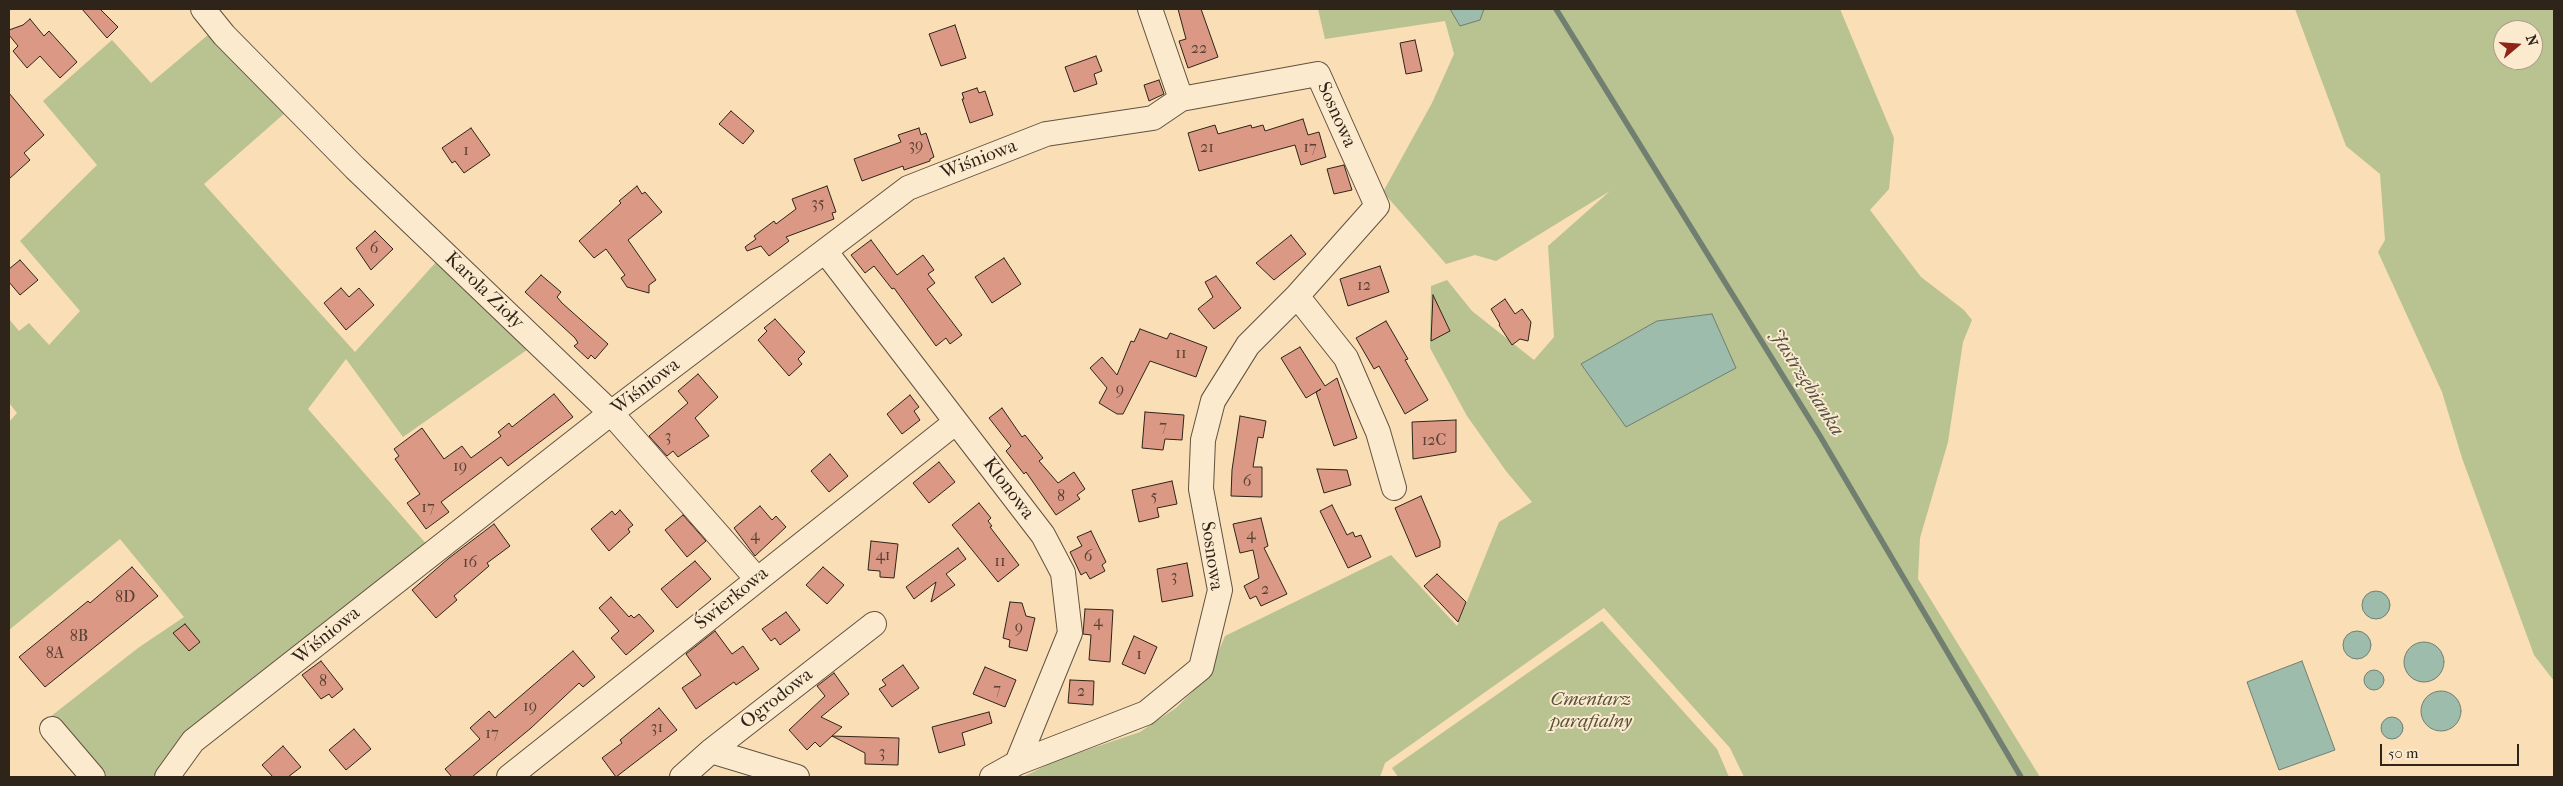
<!DOCTYPE html>
<meta charset="utf-8">
<style>
body{margin:0}
#map{position:relative;width:2563px;height:786px;overflow:hidden;background:#fadeb5;font-family:"IM FELL French Canon",serif}
canvas{display:block}
.frame{position:absolute;inset:0;border:10px solid #2e2419;pointer-events:none}
.north{position:absolute;left:2493px;top:20px;width:50px;height:50px;box-sizing:border-box;background:#fceacf;border:1px solid #aa9b86;border-radius:50%;rotate:72deg;font-size:14px;font-weight:700;line-height:20px;text-align:center;color:#2e2419}
.north::after{content:'';display:block;margin:auto;width:18px;height:22px;background:#8f2418;clip-path:polygon(50% 0,100% 100%,50% 72%,0 100%)}
.scale{position:absolute;left:2380px;top:744px;width:139px;height:22px;box-sizing:border-box;border:2px solid #2e2419;border-top:0;padding-left:6px;font-size:15px;line-height:18px;white-space:nowrap;color:#2e2419;-webkit-text-stroke:4px #fceacf;paint-order:stroke}
</style>
<div id="map">
<canvas width="2563" height="786"></canvas>
<div class="frame"></div>
<div class="north">N</div>
<div class="scale">50 m</div>
</div>
<script>
const ctx = document.querySelector('canvas').getContext('2d');
ctx.lineJoin = 'round';
function paint(path, color) {
  ctx.fillStyle = color;
  ctx.fill(path, 'evenodd');
}
function shape(rows) {
  const path = new Path2D();
  for (const r of rows) {
    if (r.length === 3) {
      path.moveTo(r[0] + r[2], r[1]);
      path.arc(r[0], r[1], r[2], 0, 2 * Math.PI);
      continue;
    }
    path.moveTo(r[0], r[1]);
    for (let i = 2; i < r.length; i += 2) path.lineTo(r[i], r[i + 1]);
  }
  return path;
}
function strokePath(path, color, width, dash) {
  ctx.strokeStyle = color;
  ctx.lineWidth = width;
  ctx.lineCap = dash ? 'butt' : 'round';
  ctx.setLineDash(dash || []);
  ctx.stroke(path);
}
function write(font, color, halo, rows, align = 'center') {
  ctx.font = font + ' "IM FELL French Canon",serif';
  ctx.lineWidth = 4;
  ctx.setLineDash([]);
  ctx.textBaseline = 'middle';
  ctx.strokeStyle = halo;
  ctx.fillStyle = color;
  for (const [text, x, y, turn = 0] of rows) {
    ctx.save();
    ctx.translate(x, y);
    ctx.rotate((+turn || 0) * Math.PI / 180);
    ctx.textAlign = isNaN(turn) ? turn : align;
    if (halo) ctx.strokeText(text, 0, 0);
    ctx.fillText(text, 0, 0);
    ctx.restore();
  }
}
paint(shape([
 [1318,9,1840,9,1894,138,1889,189,1870,210,1921,277,1964,310,1972,320,1963,342,1948,442,1920,538,1918,579,2040,777,1744,777,1730,748,1604,608,1385,763,1380,777,1023,777,1057,760,1140,732,1176,708,1197,687,1213,664,1225,636,1391,555,1457,626,1499,522,1532,502,1506,471,1467,416,1430,348,1431,286,1447,280,1472,311,1534,360,1554,337,1548,246,1610,191,1496,261,1475,255,1446,264,1383,192,1432,103,1454,54,1445,21,1325,39],
 [2295,9,2554,9,2554,681,2534,655,2462,458,2442,392,2378,252,2385,240,2380,174,2346,146],
 [2503,30,2533,30,2533,60,2503,60],
 [209,34,286,112,204,184,355,352,437,261,531,347,403,437,346,359,308,409,429,547,159,777,104,777,50,717,138,648,184,617,120,539,9,630,9,422,17,413,9,403,9,319,19,331,29,323,49,345,80,311,20,241,97,165,43,101,112,40,151,83],
 [1602,621,1717,749,1729,777,1398,777,1392,768]
]), '#b9c291');
const water = shape([
 [1450,9,1484,9,1480,20,1460,26,1450,9],
 [1712,314,1736,368,1626,427,1581,364,1657,321,1712,314],
 [2376,605,14],
 [2357,645,14],
 [2424,662,20],
 [2302,661,2335,750,2279,770,2247,682,2302,661],
 [2374,680,10],
 [2441,711,20],
 [2392,728,11]
]);
paint(water, '#9ebcab');
strokePath(water, '#717f71', 1);
strokePath(shape([
 [1556,9,1820,436,2021,777]
]), '#717f71', 5.5);
const building = shape([
 [82,9,100,9,118,27,107,38,82,9],
 [1178,9,1201,9,1218,57,1188,68,1179,41,1186,39,1178,9],
 [30,19,44,36,49,31,77,62,60,78,40,56,27,68,13,51,18,46,9,35,9,30,23,25,30,19],
 [955,25,966,58,941,66,929,34,955,25],
 [1415,40,1422,71,1406,74,1400,43,1415,40],
 [1096,56,1102,71,1094,74,1097,84,1074,92,1065,67,1096,56],
 [1159,80,1164,94,1149,101,1144,85,1159,80],
 [977,88,979,93,985,91,993,115,970,123,962,99,964,99,962,93,977,88],
 [9,93,44,135,24,153,30,160,9,179,9,93],
 [731,111,754,131,743,144,719,124,731,111],
 [1303,119,1308,135,1319,132,1326,157,1301,165,1295,145,1199,171,1188,133,1215,125,1218,134,1251,125,1252,128,1263,125,1265,131,1303,119],
 [471,128,490,155,464,173,455,161,452,163,442,148,471,128],
 [919,128,921,135,926,133,934,157,930,159,930,161,904,170,903,166,862,181,854,159,901,142,898,135,919,128],
 [1344,165,1352,190,1334,194,1327,169,1344,165],
 [637,186,642,194,645,192,662,212,628,240,656,280,649,285,649,293,627,287,621,278,625,275,606,249,594,258,579,241,621,203,619,201,637,186],
 [827,186,836,212,832,213,834,219,786,237,789,241,769,256,761,246,747,251,745,247,756,239,754,236,774,221,776,224,796,209,792,199,827,186],
 [375,231,393,249,371,270,356,248,375,231],
 [1291,235,1306,254,1274,280,1256,263,1291,235],
 [871,240,897,275,923,255,934,270,928,274,935,283,927,289,962,335,950,344,946,338,936,346,894,288,892,289,874,266,865,273,851,255,871,240],
 [1004,258,1021,284,992,303,975,277,1004,258],
 [20,260,38,280,20,295,9,282,9,269,20,260],
 [1380,266,1389,292,1348,306,1340,279,1380,266],
 [541,275,561,292,557,297,562,303,608,344,595,359,591,355,588,359,574,346,578,343,575,338,525,292,541,275],
 [1216,276,1241,308,1214,329,1198,309,1213,297,1205,282,1216,276],
 [341,288,349,297,359,288,374,305,346,330,324,303,341,288],
 [1433,295,1450,331,1431,341,1433,295],
 [1505,299,1515,314,1522,309,1531,322,1528,341,1520,339,1512,345,1499,325,1500,324,1491,309,1505,299],
 [775,319,805,352,798,359,802,364,789,376,758,340,767,331,764,328,775,319],
 [1386,321,1408,359,1405,360,1428,400,1405,414,1379,366,1374,369,1356,338,1386,321],
 [1140,329,1167,339,1170,333,1207,347,1196,377,1150,361,1123,414,1117,414,1099,403,1107,388,1090,368,1102,357,1117,375,1131,341,1134,342,1140,329],
 [1300,347,1325,386,1337,378,1357,438,1334,446,1316,392,1321,389,1306,398,1281,358,1300,347],
 [698,374,718,397,695,418,709,436,678,457,673,451,667,456,649,436,688,403,678,391,698,374],
 [554,394,573,417,508,466,501,457,441,502,449,512,426,529,407,503,420,494,395,459,399,456,394,449,422,428,444,459,462,446,471,458,501,436,498,432,509,423,512,427,554,394],
 [910,395,919,407,914,411,920,420,902,434,887,414,910,395],
 [1002,408,1022,437,1025,435,1043,458,1039,461,1058,483,1074,472,1085,489,1077,495,1080,499,1056,515,1026,472,1024,474,1006,451,1011,446,989,418,1002,408],
 [1145,412,1184,415,1182,440,1165,439,1163,450,1142,448,1145,412],
 [1240,416,1266,421,1263,438,1258,437,1253,467,1262,467,1262,497,1231,496,1232,470,1240,416],
 [1456,420,1456,452,1413,459,1412,422,1456,420],
 [830,454,848,476,829,492,811,471,830,454],
 [939,462,955,482,929,503,913,483,939,462],
 [1317,469,1347,470,1351,485,1324,493,1317,469],
 [1172,481,1177,504,1157,508,1159,517,1139,522,1132,490,1172,481],
 [1421,496,1440,541,1440,547,1416,557,1395,508,1421,496],
 [979,503,991,518,988,521,992,526,990,527,1019,565,998,582,952,525,979,503],
 [1332,505,1347,535,1353,532,1355,537,1361,535,1371,557,1348,568,1320,511,1332,505],
 [760,506,772,520,776,516,786,527,755,556,734,528,760,506],
 [620,510,633,525,628,529,630,532,609,551,591,529,612,511,615,515,620,510],
 [683,515,706,541,687,557,665,530,683,515],
 [1261,518,1268,546,1264,548,1287,594,1261,606,1256,596,1250,599,1244,586,1259,578,1253,550,1240,553,1233,524,1261,518],
 [494,524,510,546,487,563,489,566,454,596,457,600,436,618,412,590,449,558,494,524],
 [1091,531,1106,562,1102,565,1105,571,1090,579,1086,572,1081,575,1070,552,1082,546,1077,537,1091,531],
 [871,541,898,544,894,578,880,577,880,571,868,570,871,541],
 [958,548,966,559,946,574,955,585,931,602,936,582,914,599,906,587,958,548],
 [695,561,711,579,677,608,661,589,695,561],
 [1187,563,1193,596,1162,602,1157,569,1187,563],
 [132,567,158,596,45,687,19,657,88,601,90,603,132,567],
 [823,567,844,585,827,604,806,585,823,567],
 [1437,574,1466,602,1458,622,1424,586,1437,574],
 [611,597,629,617,631,615,634,618,639,614,654,631,626,655,611,638,619,631,599,608,611,597],
 [1010,602,1022,603,1026,616,1035,618,1027,651,1009,647,1010,640,1003,638,1010,602],
 [1085,609,1113,610,1110,662,1089,660,1091,635,1083,634,1085,609],
 [786,612,800,630,780,645,775,638,771,641,762,629,786,612],
 [185,624,200,642,189,651,173,633,185,624],
 [715,631,732,654,743,646,759,669,736,685,734,682,696,709,682,688,701,675,686,654,715,631],
 [1134,636,1157,647,1145,674,1122,664,1134,636],
 [573,651,595,677,583,687,579,683,531,728,472,777,452,777,445,769,480,739,470,728,489,711,495,718,573,651],
 [321,661,343,689,332,698,329,694,321,699,302,675,321,661],
 [903,665,919,688,892,707,879,689,886,685,882,680,903,665],
 [985,667,1016,680,1005,707,973,694,985,667],
 [834,673,849,694,821,717,842,727,832,736,899,738,898,765,865,764,865,753,832,736,820,747,815,742,807,750,789,730,825,696,817,686,834,673],
 [1070,680,1094,681,1093,705,1068,703,1070,680],
 [659,708,677,730,616,777,602,758,622,743,620,740,659,708],
 [989,712,992,723,962,733,965,745,939,753,932,727,989,712],
 [354,729,371,749,346,770,329,750,354,729],
 [283,746,301,767,288,777,273,777,262,765,283,746]
]);
paint(building, '#db9985');
strokePath(building, '#2e2419', 1);
const minor = shape([
 [203,9,224,35,355,168,611,413,757,579],
 [1150,9,1181,99],
 [825,251,1043,535,1063,573,1070,633,1017,763],
 [52,729,93,777],
 [711,751,797,777],
 [167,777,193,741,611,413,908,188,1046,134,1153,118,1181,99,1318,74,1377,206,1297,296],
 [509,777,956,422],
 [682,777,711,751,874,624],
 [992,777,1017,763,1146,713,1201,668,1220,590,1201,489,1203,440,1213,401,1248,345,1297,296,1346,358,1378,432,1394,488]
]);
strokePath(minor, '#615240', 26);
strokePath(minor, '#fceacf', 24);
write('16px', '#594134', null, [
 ["22",1199,49],
 ["39",916,146],
 ["21",1207,148],
 ["17",1310,148],
 ["1",466,151],
 ["35",818,204],
 ["6",374,249],
 ["12",1364,286],
 ["11",1181,354],
 ["9",1120,390],
 ["7",1163,427],
 ["3",668,437],
 ["12C",1434,441],
 ["19",460,467],
 ["6",1247,482],
 ["8",1061,497],
 ["5",1154,497],
 ["17",428,508],
 ["4",1251,535],
 ["4",755,536],
 ["41",883,556],
 ["6",1088,557],
 ["11",1000,562],
 ["16",470,563],
 ["3",1174,577],
 ["2",1265,590],
 ["8D",125,598],
 ["4",1098,622],
 ["9",1019,628],
 ["8B",79,637],
 ["8A",55,654],
 ["1",1139,655],
 ["8",323,682],
 ["7",997,690],
 ["2",1081,692],
 ["19",530,707],
 ["31",657,728],
 ["17",492,734],
 ["3",882,753]
]);
write('19px', '#2e2419', '#fceacf', [
 ["Sosnowa",1336,115,66],
 ["Wiśniowa",979,160,-21],
 ["Karola Zioły",484,291,44],
 ["Wiśniowa",646,387,-37],
 ["Klonowa",1008,489,53],
 ["Sosnowa",1211,556,82],
 ["Świerkowa",732,599,-39],
 ["Wiśniowa",327,636,-39],
 ["Ogrodowa",777,699,-38]
]);
write('italic 19px', '#58533d', '#fceacf', [
 ["Cmentarz",1591,700],
 ["parafialny",1591,722]
]);
write('italic 20px', '#505245', '#fceacf', [
 ["Jastrzębianka",1806,383,58]
]);
</script>
